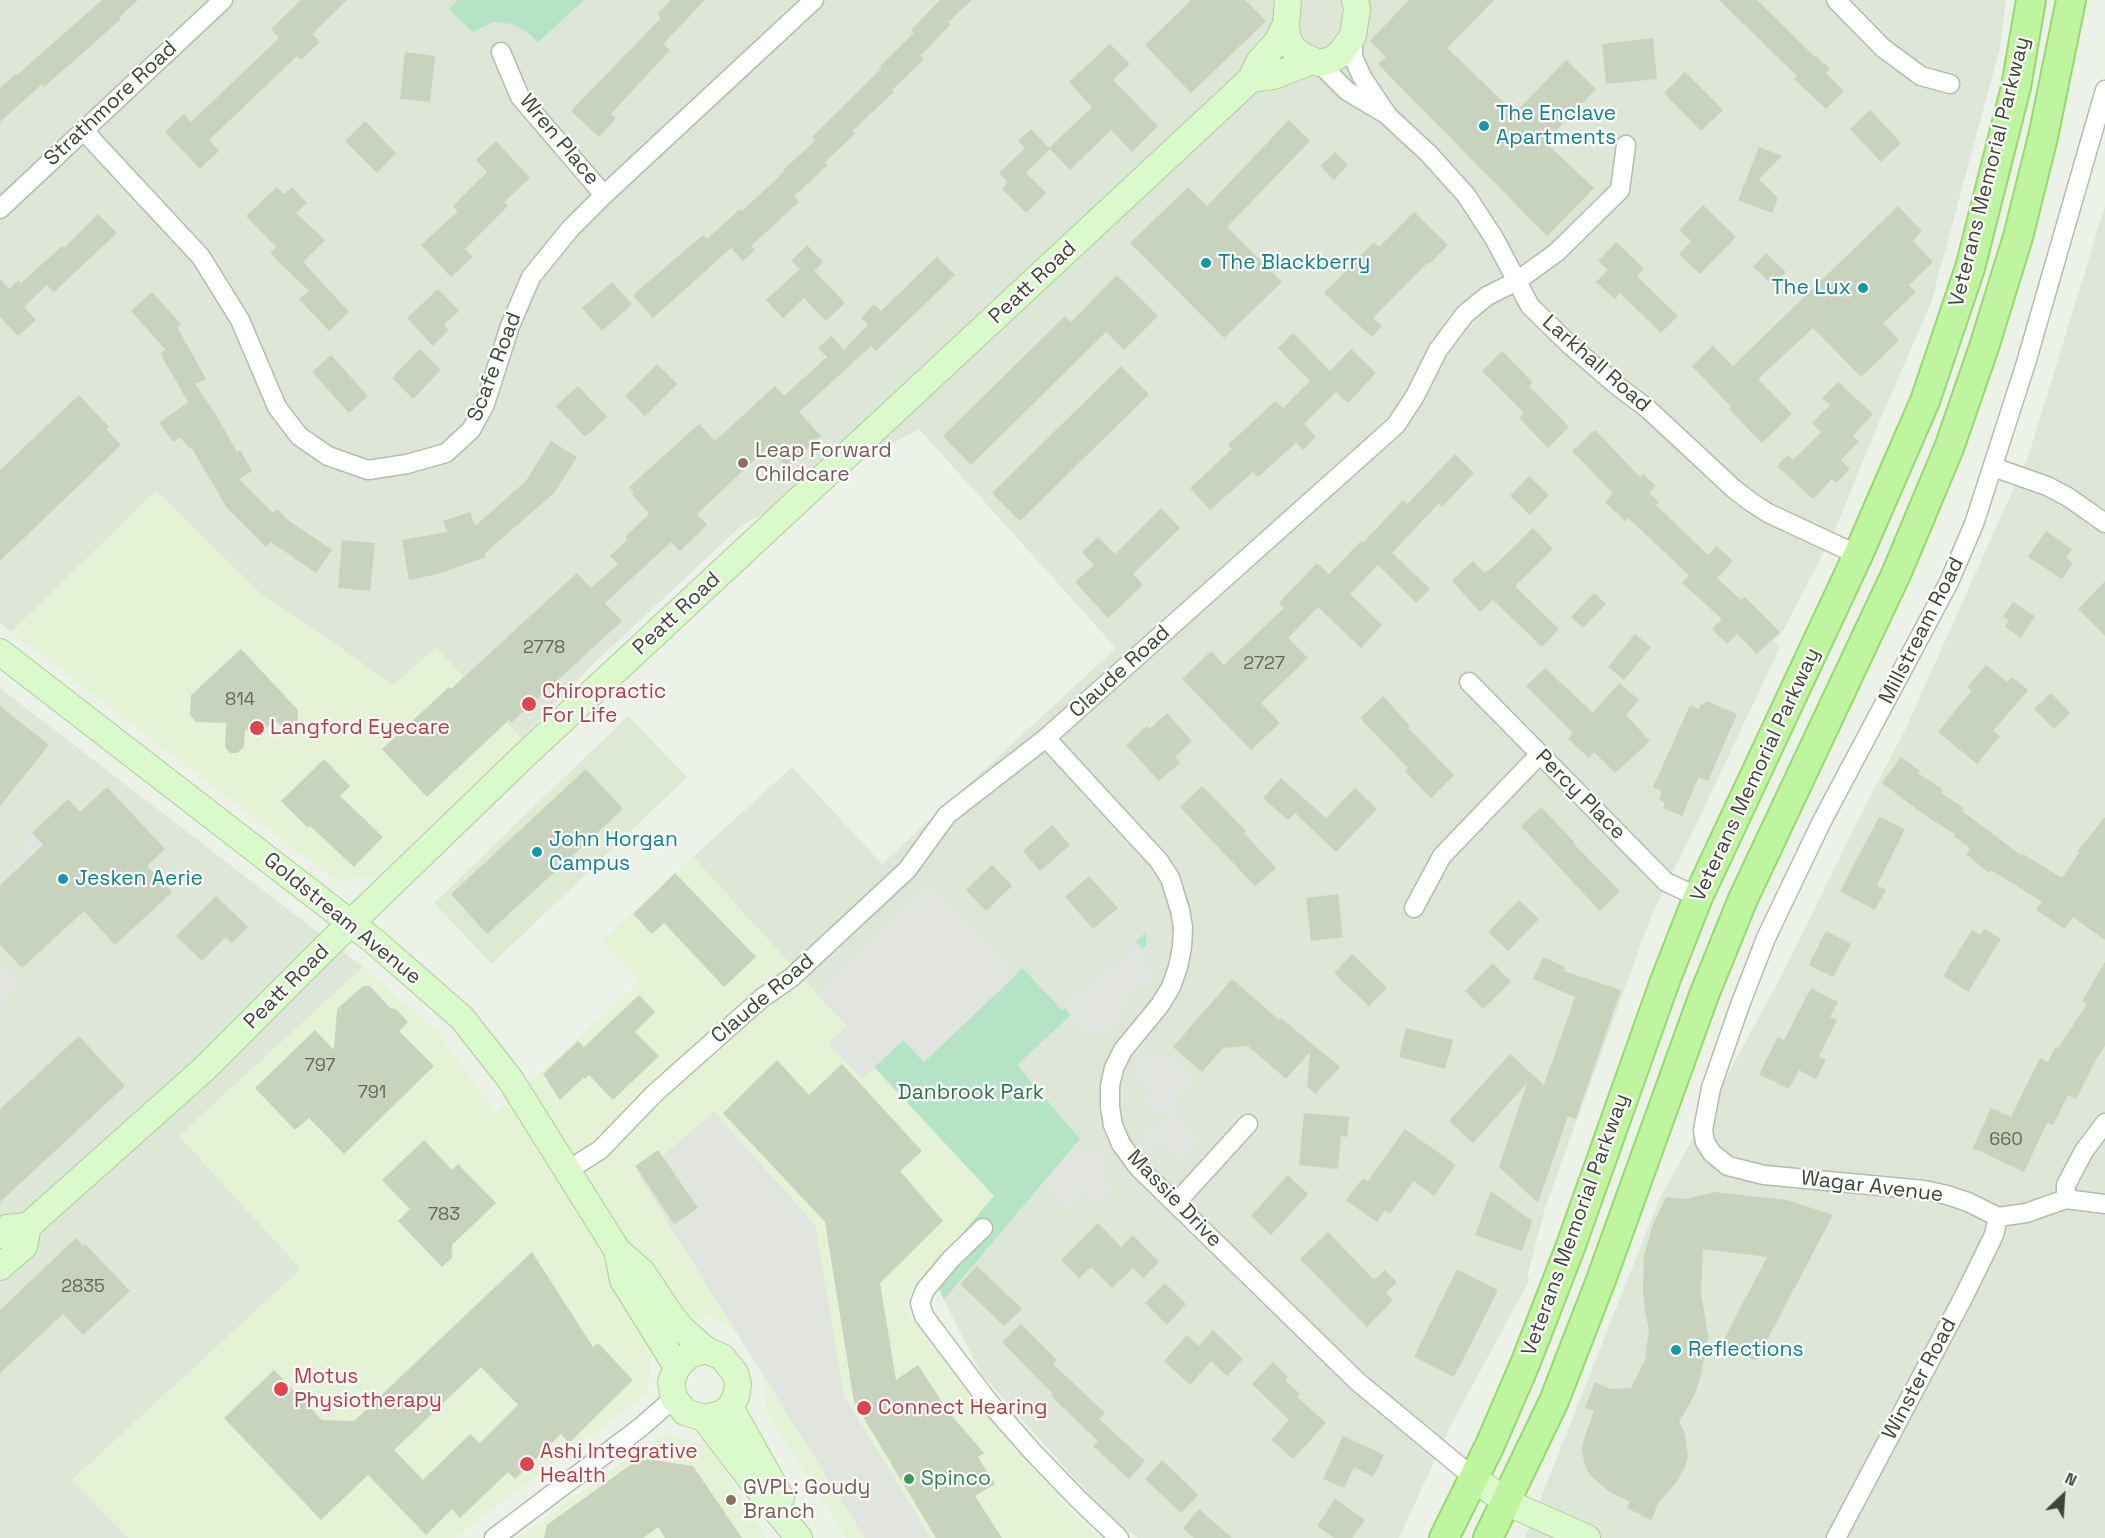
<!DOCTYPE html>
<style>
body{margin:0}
#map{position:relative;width:2105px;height:1538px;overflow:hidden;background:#ecf2e8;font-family:"Space Grotesk",sans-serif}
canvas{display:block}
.north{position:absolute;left:2033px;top:1466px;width:60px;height:60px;-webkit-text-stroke:4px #fff;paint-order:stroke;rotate:25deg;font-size:16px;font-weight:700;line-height:24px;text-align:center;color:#3e4537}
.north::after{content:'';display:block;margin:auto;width:21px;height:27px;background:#3e4537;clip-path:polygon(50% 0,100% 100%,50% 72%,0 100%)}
</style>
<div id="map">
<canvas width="2105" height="1538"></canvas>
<div class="north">N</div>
</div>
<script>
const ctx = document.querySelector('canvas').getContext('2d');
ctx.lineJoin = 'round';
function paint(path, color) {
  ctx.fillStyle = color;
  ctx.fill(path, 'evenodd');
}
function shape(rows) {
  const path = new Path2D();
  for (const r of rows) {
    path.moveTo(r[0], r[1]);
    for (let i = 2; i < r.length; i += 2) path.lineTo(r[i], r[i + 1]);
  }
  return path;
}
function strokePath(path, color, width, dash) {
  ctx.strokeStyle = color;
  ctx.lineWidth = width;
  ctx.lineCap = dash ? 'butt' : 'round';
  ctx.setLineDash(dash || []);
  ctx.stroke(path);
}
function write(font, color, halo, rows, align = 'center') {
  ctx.font = font + ' "Space Grotesk",sans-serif';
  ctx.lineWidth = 4.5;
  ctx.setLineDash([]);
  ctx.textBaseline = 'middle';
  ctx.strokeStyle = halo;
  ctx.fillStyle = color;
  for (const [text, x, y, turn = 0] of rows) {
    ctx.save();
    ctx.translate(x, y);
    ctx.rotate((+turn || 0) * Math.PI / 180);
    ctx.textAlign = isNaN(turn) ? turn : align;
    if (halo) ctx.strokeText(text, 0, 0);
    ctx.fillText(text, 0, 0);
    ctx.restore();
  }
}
paint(shape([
 [0,0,2006,0,2000,48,1931,303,1882,415,1834,532,1782,633,1774,641,1780,647,1695,827,1652,914,1545,1208,1527,1277,1530,1279,1451,1425,1399,1538,1138,1538,1112,1520,981,1374,944,1300,1080,1139,1017,1065,1147,945,1145,934,1061,1010,924,1062,903,1040,862,1079,846,1026,693,857,792,767,882,864,1116,648,919,429,742,525,592,665,522,739,436,648,395,686,259,592,156,491,11,632,0,623],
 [2105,206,2105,1538,1525,1538,1659,1200,1776,986,1873,791,1906,728,2029,454],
 [0,688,363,967,179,1136,301,1269,72,1480,129,1538,0,1538]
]), '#dde6d7');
paint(shape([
 [156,491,259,592,394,685,435,647,522,739,374,878,334,879,11,632],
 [693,857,847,1026,829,1043,862,1078,874,1067,994,1196,901,1306,1062,1502,1099,1538,846,1538,767,1413,762,1374,734,1329,705,1316,652,1344,648,1393,454,1538,129,1538,72,1481,301,1269,179,1136,363,967,436,1030,496,1113,640,982,603,941],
 [664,1433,710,1447,766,1538,518,1538]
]), '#e4f2d5');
paint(shape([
 [628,716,687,777,492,964,434,903]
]), '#dcead3');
paint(shape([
 [458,0,584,0,538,42,526,31,513,24,493,22,473,32,449,9],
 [1145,933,1147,945,1017,1065,1080,1139,944,1300,930,1271,994,1196,874,1067,903,1040,924,1062,1022,968,1062,1010]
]), '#b4e3c5');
paint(shape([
 [32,835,42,846,29,858,0,902,0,879,14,867,12,864,25,852,20,846],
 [930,885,1016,975,924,1062,903,1040,862,1079,828,1043,847,1026,816,994],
 [1136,942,1150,958,1147,968,1153,970,1146,987,1141,984,1122,1008,1124,1013,1109,1032,1101,1027,1090,1036,1064,1008],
 [0,960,23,984,0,1005],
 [1160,1048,1195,1080,1180,1095,1177,1104,1180,1118,1201,1137,1179,1160,1161,1145,1146,1151,1138,1137,1158,1126,1168,1115,1167,1112,1162,1112,1157,1116,1140,1101,1150,1091,1149,1086,1131,1072,1140,1055,1147,1061],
 [714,1112,815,1225,844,1396,931,1538,865,1538,639,1176],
 [1076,1144,1087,1154,1098,1147,1109,1165,1103,1174,1104,1178,1114,1187,1100,1203,1086,1194,1072,1209,1066,1209,1041,1185]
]), '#e2e4df');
paint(shape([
 [102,0,138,0,119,18,120,20,44,87,42,84,0,122,0,88,16,74,17,75],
 [301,0,347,0,312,34,320,42,301,60,297,56,209,140,219,151,200,169,165,132,184,114,191,122,279,38,271,29],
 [671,0,705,0,663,44,670,50,611,114,616,118,599,137,571,111,661,18,657,14],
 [940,0,972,0,948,22,951,24,920,56,924,59,892,90,894,92,852,131,855,134,825,162,828,165,794,196,799,202,751,246,755,250,743,261,731,248,653,318,633,295,703,235,707,239,740,209,742,211,784,172,783,170,815,141,812,137,882,68,880,66,914,33,911,30],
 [1191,0,1245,0,1266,21,1191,93,1145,45],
 [1409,0,1494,0,1447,48,1515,113,1566,60,1596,89,1545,142,1594,188,1547,236,1378,64,1386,57,1370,41],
 [1719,0,1757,0,1815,57,1816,56,1830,69,1826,73,1844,91,1826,109,1794,79,1797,76],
 [1653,38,1657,79,1606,84,1602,44],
 [1110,44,1130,64,1113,80,1158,126,1132,152,1111,130,1070,170,1050,149,1026,173,1046,193,1026,213,1002,189,1008,182,999,173,1025,148,1018,141,1031,129,1049,148,1092,107,1069,82],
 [405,52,435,56,430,102,400,99],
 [1685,72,1723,110,1701,131,1664,93],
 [1870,110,1901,143,1881,162,1850,129],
 [1289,120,1310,141,1227,227,1282,282,1224,338,1130,243,1188,187,1207,206],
 [365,121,396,153,377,173,345,141],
 [496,141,530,178,504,202,508,206,465,249,473,257,451,277,421,245,458,211,453,206,487,172,476,160],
 [1759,147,1782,156,1759,179,1778,198,1772,213,1738,200],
 [1335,152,1348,165,1334,180,1320,166],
 [277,187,284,194,292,187,307,203,296,213,325,240,303,262,349,312,329,331,299,299,309,291,270,253,276,247,246,216],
 [1703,205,1736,237,1700,274,1679,254,1691,241,1679,230],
 [1898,206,1922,231,1913,241,1933,262,1909,285,1916,292,1883,323,1899,340,1861,377,1813,328,1758,379,1792,414,1762,443,1729,409,1731,407,1692,366,1713,346,1733,366],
 [1414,212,1448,245,1429,264,1427,263,1373,318,1382,326,1372,337,1324,293,1374,242,1379,247],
 [98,214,117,233,54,292,47,285,24,307,36,320,18,336,0,317,0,279,9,289,18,280,21,283,62,246,64,248],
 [1616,242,1644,269,1637,276,1678,316,1661,333,1620,293,1615,299,1596,282,1608,270,1598,261],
 [807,245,823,262,814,271,845,303,826,321,804,298,783,318,766,300,800,269,791,261],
 [1766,253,1786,272,1773,285,1753,267],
 [937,257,955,275,876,351,871,346,799,412,821,436,787,468,768,447,697,514,707,525,680,551,671,542,605,603,622,621,511,723,509,720,427,797,382,749,449,687,451,689,577,573,591,588,618,564,610,556,627,540,625,537,649,514,632,494,634,492,629,487,699,424,715,441,775,386,784,396,827,357,818,348,831,336,844,350,868,325,861,318,874,304,881,311],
 [1117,275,1158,316,1124,350,1106,332,971,465,943,436,1065,316,1071,322],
 [612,282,632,304,602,331,582,308],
 [438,289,459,311,444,325,449,330,433,346,407,318],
 [152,292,181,324,177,327,206,379,195,384,215,413,237,452,240,450,252,471,239,479,273,513,277,509,288,520,332,550,316,573,271,542,266,547,227,508,191,447,189,448,180,437,173,442,159,423,188,402,160,353,166,350,131,311],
 [1293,333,1330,371,1351,349,1376,373,1348,403,1336,392,1304,424,1316,437,1303,450,1296,443,1258,477,1253,472,1210,510,1190,488,1232,449,1228,445,1275,401,1283,408,1310,381,1278,348],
 [420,349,441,370,413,399,392,378],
 [1502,351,1532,382,1529,386,1569,427,1548,448,1519,418,1524,413,1482,371],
 [331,355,368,396,349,413,312,372],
 [657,364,677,384,645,416,625,396],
 [1121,366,1149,394,1020,521,992,493],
 [1838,382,1873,414,1853,436,1859,441,1841,460,1850,469,1836,483,1832,479,1813,499,1777,466,1788,455,1793,460,1821,432,1812,423,1830,405,1822,398],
 [578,386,607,417,585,437,556,406],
 [79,395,109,427,106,429,121,445,0,561,0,470],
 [1595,430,1640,477,1643,474,1656,486,1649,493,1659,502,1656,505,1708,555,1717,546,1733,561,1717,578,1741,600,1745,597,1780,632,1757,654,1737,634,1727,644,1712,629,1722,619,1682,583,1689,575,1628,518,1625,521,1605,502,1613,493,1572,451],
 [551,441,577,457,554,493,485,553,486,557,438,574,409,580,402,540,447,532,443,521,470,512,475,526,526,481],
 [1455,454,1474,473,1442,507,1439,503,1392,553,1430,589,1416,603,1378,565,1350,594,1382,625,1361,648,1318,607,1288,638,1308,658,1261,703,1280,723,1251,750,1182,679,1211,651,1224,665,1284,608,1279,603,1317,563,1329,574,1361,541,1363,543,1403,500,1407,504],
 [1529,476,1549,495,1530,515,1510,496],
 [1161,508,1180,528,1133,574,1143,585,1108,618,1075,582,1094,565,1082,552,1098,537,1115,554],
 [1533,528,1553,549,1515,586,1559,629,1542,647,1493,600,1480,612,1452,581,1473,561,1484,573,1493,567],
 [2046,531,2072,549,2066,558,2073,563,2062,579,2028,557],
 [342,540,375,543,370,591,338,588],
 [2105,581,2105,636,2078,609],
 [1594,593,1606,604,1583,628,1571,617],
 [2013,602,2035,616,2021,638,2005,627,2009,620,2003,617],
 [1635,634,1651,647,1624,680,1608,667],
 [241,649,298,710,298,721,286,731,275,720,263,731,245,730,244,747,237,753,230,753,225,747,226,723,196,722,190,715,191,695],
 [1986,665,2007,682,2012,677,2028,690,1993,731,2000,736,1977,764,1938,732,1971,691,1967,687],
 [1545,668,1593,713,1619,683,1639,700,1626,715,1650,741,1615,773,1594,752,1589,758,1568,739,1573,733,1526,686],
 [2051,693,2070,713,2054,729,2034,709],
 [1383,696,1410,726,1408,728,1454,775,1431,798,1405,771,1408,768,1360,718],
 [1706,701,1737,714,1708,781,1699,777,1682,816,1663,808,1665,802,1659,800,1662,792,1653,787,1690,705,1699,709,1701,704,1704,705],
 [0,706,49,745,0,806],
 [1167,713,1192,741,1175,757,1180,763,1159,781,1126,745,1147,726,1150,729],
 [1901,757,1920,771,1918,773,1943,790,1941,793,1964,808,1962,811,2022,856,2023,854,2062,878,2079,853,2077,852,2105,817,2105,940,2073,917,2065,929,2036,910,2042,902,1991,870,1989,873,1966,854,1970,848,1954,836,1955,834,1926,816,1882,783],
 [324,759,350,786,340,796,383,837,354,867,310,826,308,828,281,801],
 [586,769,623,809,487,934,451,894],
 [1281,778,1326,818,1355,788,1377,809,1336,852,1295,813,1288,820,1263,798],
 [1202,786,1246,831,1244,833,1276,868,1255,886,1180,807],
 [107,787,165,849,147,866,172,892,115,945,84,911,22,968,0,945,0,885,43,845,32,833,68,799,80,812],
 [1541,807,1575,843,1574,844,1620,891,1600,911,1521,826],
 [1879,817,1905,829,1877,885,1886,890,1875,910,1840,891],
 [1052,825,1070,845,1040,871,1023,851],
 [992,865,1012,886,986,911,966,890],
 [675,873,756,957,724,987,664,923,652,934,633,914],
 [1089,876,1118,908,1093,929,1065,897],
 [1338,894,1343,937,1311,941,1306,898],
 [216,896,248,927,232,943,226,937,202,961,176,936],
 [1519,900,1539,919,1508,951,1488,932],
 [1984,929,2001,939,1968,992,1943,976,1972,930,1981,935],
 [1826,931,1851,944,1833,977,1809,965],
 [1352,954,1387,988,1369,1006,1334,973],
 [1543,957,1565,967,1564,971,1621,990,1576,1119,1568,1116,1538,1203,1499,1167,1527,1083,1473,1143,1449,1121,1510,1054,1544,1085,1575,997,1533,979],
 [2105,962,2105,1046,2094,1063,2076,1099,2068,1095,2053,1125,2047,1123,2024,1172,1973,1148,1991,1108,2011,1117,2040,1058,2048,1062,2055,1047,2058,1048,2087,1004,2082,1001],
 [1493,963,1511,982,1483,1009,1465,991],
 [1232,979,1279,1020,1281,1018,1340,1067,1315,1094,1307,1086,1310,1052,1286,1079,1248,1046,1223,1048,1202,1072,1173,1047],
 [363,986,370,986,390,1008,396,1009,408,1022,399,1031,434,1066,344,1154,309,1118,295,1130,255,1088,315,1030,334,1050,337,1009],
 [1811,988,1838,1002,1830,1017,1837,1020,1819,1056,1826,1060,1816,1079,1799,1070,1789,1089,1759,1074,1778,1037,1784,1040],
 [639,995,655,1012,635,1032,659,1056,613,1100,589,1075,585,1079,584,1077,560,1100,543,1074,578,1041,584,1047],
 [1406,1028,1453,1040,1445,1069,1399,1057],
 [79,1036,125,1086,0,1202,0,1109],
 [777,1060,809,1095,842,1064,922,1151,900,1171,943,1221,880,1283,896,1380,918,1365,950,1414,984,1453,978,1457,995,1484,975,1496,1002,1538,936,1538,854,1402,825,1222,723,1113],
 [1304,1113,1349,1117,1347,1137,1341,1136,1338,1169,1299,1165],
 [1405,1129,1456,1165,1434,1196,1414,1181,1390,1214,1385,1210,1377,1222,1346,1200,1363,1178,1368,1181],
 [424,1140,452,1170,458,1164,496,1203,452,1245,452,1258,442,1267,398,1221,410,1209,382,1180],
 [658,1150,698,1208,674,1224,635,1166],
 [1288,1175,1308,1194,1271,1235,1251,1216],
 [1491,1191,1532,1221,1522,1251,1475,1235],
 [1714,1192,1787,1200,1833,1215,1756,1361,1722,1343,1767,1257,1703,1249,1701,1292,1708,1336,1701,1375,1695,1394,1679,1422,1685,1434,1688,1456,1685,1467,1677,1481,1659,1502,1651,1520,1627,1508,1630,1502,1607,1490,1589,1474,1584,1462,1582,1449,1584,1438,1594,1411,1585,1408,1595,1382,1611,1389,1631,1388,1645,1360,1649,1329,1645,1312,1643,1291,1644,1256,1652,1227,1666,1197,1685,1199],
 [1098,1223,1121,1247,1133,1235,1159,1262,1143,1278,1133,1268,1112,1288,1091,1267,1079,1278,1061,1260],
 [1328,1232,1374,1280,1385,1270,1397,1282,1386,1293,1393,1300,1367,1327,1300,1259],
 [76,1238,83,1245,85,1244,130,1291,83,1335,63,1314,0,1373,0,1310],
 [532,1252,593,1347,598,1343,633,1380,569,1443,561,1434,515,1479,508,1472,460,1518,452,1509,426,1535,368,1475,321,1520,224,1418,274,1370,322,1420,354,1421],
 [481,1367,518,1405,480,1443,470,1434,423,1480,394,1450],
 [977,1266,1022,1309,1004,1326,960,1284],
 [1457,1269,1498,1290,1454,1377,1414,1357],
 [1165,1283,1186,1304,1167,1325,1145,1303],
 [1021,1324,1057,1360,1053,1364,1105,1413,1099,1419,1145,1461,1129,1479,1093,1446,1098,1441,1051,1396,1053,1394,1002,1342],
 [1213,1330,1243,1359,1227,1376,1211,1361,1190,1385,1164,1361,1187,1335,1199,1346],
 [1273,1362,1288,1377,1285,1380,1300,1394,1297,1397,1326,1423,1293,1459,1271,1440,1289,1420,1252,1384],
 [1343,1436,1384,1455,1373,1477,1354,1467,1344,1488,1323,1479],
 [640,1458,693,1466,742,1538,665,1538,658,1527,643,1538,544,1538,547,1525],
 [1162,1460,1198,1495,1181,1513,1145,1479],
 [1335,1499,1365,1520,1352,1538,1334,1538,1317,1526],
 [1199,1509,1232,1538,1194,1538,1183,1528]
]), '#c8d3be');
const street = shape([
 [1836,0,1883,48,1921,76,1950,84],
 [1353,36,1353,57,1362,77,1388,116,1429,154,1466,195,1494,238,1530,306,1570,345,1615,384,1648,409,1734,489,1751,502,1768,513,1858,555],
 [501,52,520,97,604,195],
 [1319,63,1347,91,1384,113],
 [2105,90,2026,363,1974,524,1949,582,1822,821,1766,938,1740,1005,1711,1088,1703,1130,1705,1142,1712,1153,1728,1166,1764,1175,1924,1190,1947,1195,1968,1202,1998,1217,2026,1213,2066,1199,2105,1204],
 [83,130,201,257,240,320,277,407,299,436,328,456,368,470,407,464,446,453,471,430,485,404,510,326,531,277,570,229,604,195,814,0],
 [0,209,223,0],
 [1993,467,2047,486,2068,497,2105,523],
 [1469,682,1666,882,1698,897],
 [1046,738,1159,861,1170,878,1180,910,1183,927,1182,947,1178,967,1171,987,1160,1005,1123,1050,1114,1068,1110,1086,1110,1107,1113,1125,1121,1144,1138,1167,1358,1382,1474,1478],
 [1414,908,1442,856,1540,754],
 [568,1170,600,1150,655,1093,762,998,791,978,907,870,947,815,1046,738,1396,425,1415,396,1438,350,1465,314,1487,296,1517,281,1557,252,1620,190,1626,145],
 [2066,1199,2066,1185,2084,1151,2105,1123],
 [1176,1203,1248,1124],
 [983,1228,951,1259,925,1290,920,1303,924,1316,988,1401,1031,1450,1078,1499,1119,1538],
 [494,1538,641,1427,674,1398],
 [1836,1538,1963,1298,1994,1235,1998,1217]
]);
const secondary = shape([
 [1288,0,1286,24,1287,36,1292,47,1301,55,1319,63,1331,60,1339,55,1353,36,1357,9,1355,0],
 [1251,79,1273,76,1312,61],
 [0,652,375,942,462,1018,510,1079,617,1250,642,1272,672,1317,683,1330,706,1350],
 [0,1235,7,1228,28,1226,203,1070,327,946,526,754,1251,79,1259,62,1277,42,1286,24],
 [617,1250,623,1280,677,1367],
 [0,1267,24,1246,28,1226],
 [706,1350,722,1357,735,1373,738,1384,736,1397,730,1407,721,1414,704,1418,685,1412,674,1398,671,1382,677,1367,689,1355,706,1350],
 [730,1407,781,1498],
 [704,1418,753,1482,799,1538],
 [1474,1478,1506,1502,1587,1538]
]);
const primary = shape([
 [1444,1538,1490,1445,1525,1364,1570,1248,1665,981,1698,897,1858,555,1925,401,1970,268,2016,87,2031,0],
 [1488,1538,1554,1401,1601,1280,1704,995,1743,899,1897,572,1949,448,1984,347,2018,237,2043,137,2071,0]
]);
strokePath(street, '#b3bdab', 21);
strokePath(secondary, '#adce9b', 28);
strokePath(primary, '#98d96f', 32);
strokePath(street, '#fff', 18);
strokePath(secondary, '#dafacb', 26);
strokePath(primary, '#bef59e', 28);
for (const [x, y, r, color] of [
 [1484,126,6,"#0f9aa8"],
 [1206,263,6,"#0f9aa8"],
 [1863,288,6,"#0f9aa8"],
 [743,463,6,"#8d6e63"],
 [529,704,8,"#e0444e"],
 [257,728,8,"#e0444e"],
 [537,852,6,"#0f9aa8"],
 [63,879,6,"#0f9aa8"],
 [1676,1350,6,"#0f9aa8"],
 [281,1389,8,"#e0444e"],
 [864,1408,8,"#e0444e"],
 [527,1464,8,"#e0444e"],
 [909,1479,6,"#2e9e5b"],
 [731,1500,6,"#8d6e63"]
]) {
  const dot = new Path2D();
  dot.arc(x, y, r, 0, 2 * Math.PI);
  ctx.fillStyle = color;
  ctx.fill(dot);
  strokePath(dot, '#fff', 2);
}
write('18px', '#606859', null, [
 ["2778",544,648],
 ["2727",1264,664],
 ["814",240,700],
 ["797",320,1066],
 ["791",372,1093],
 ["660",2006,1140],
 ["783",444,1215],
 ["2835",83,1287]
]);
write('21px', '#3e4537', '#fff', [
 ["Strathmore Road",111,104,-43],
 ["Wren Place",559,140,50],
 ["Veterans Memorial Parkway",1990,172,-76],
 ["Peatt Road",1033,283,-43],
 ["Larkhall Road",1596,364,41],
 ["Scafe Road",495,367,-69],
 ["Peatt Road",677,614,-43],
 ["Millstream Road",1922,631,-63],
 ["Claude Road",1120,672,-42],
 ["Veterans Memorial Parkway",1756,775,-65],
 ["Percy Place",1580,795,45],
 ["Goldstream Avenue",342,919,39],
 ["Peatt Road",287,987,-45],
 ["Claude Road",763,999,-40],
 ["Wagar Avenue",1872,1187,7],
 ["Massie Drive",1174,1199,46],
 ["Veterans Memorial Parkway",1576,1225,-70],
 ["Winster Road",1920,1379,-62]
]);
write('21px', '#0d838f', '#fff', [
 ["The Enclave",1496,114],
 ["Apartments",1496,138],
 ["The Blackberry",1218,263],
 ["The Lux",1851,288,"right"],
 ["John Horgan",549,840],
 ["Campus",549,864],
 ["Jesken Aerie",75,879],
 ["Reflections",1688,1350]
], 'left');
write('21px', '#785e54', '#fff', [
 ["Leap Forward",755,451],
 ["Childcare",755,475],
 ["GVPL: Goudy",743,1488],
 ["Branch",743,1512]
], 'left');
write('21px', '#be3a42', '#fff', [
 ["Chiropractic",542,692],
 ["For Life",542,716],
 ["Langford Eyecare",270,728],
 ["Motus",294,1377],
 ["Physiotherapy",294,1401],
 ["Connect Hearing",878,1408],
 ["Ashi Integrative",540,1452],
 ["Health",540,1476]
], 'left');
write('21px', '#2f7253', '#fff', [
 ["Danbrook Park",971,1093]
]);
write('21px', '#27864d', '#fff', [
 ["Spinco",921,1479]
], 'left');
</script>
